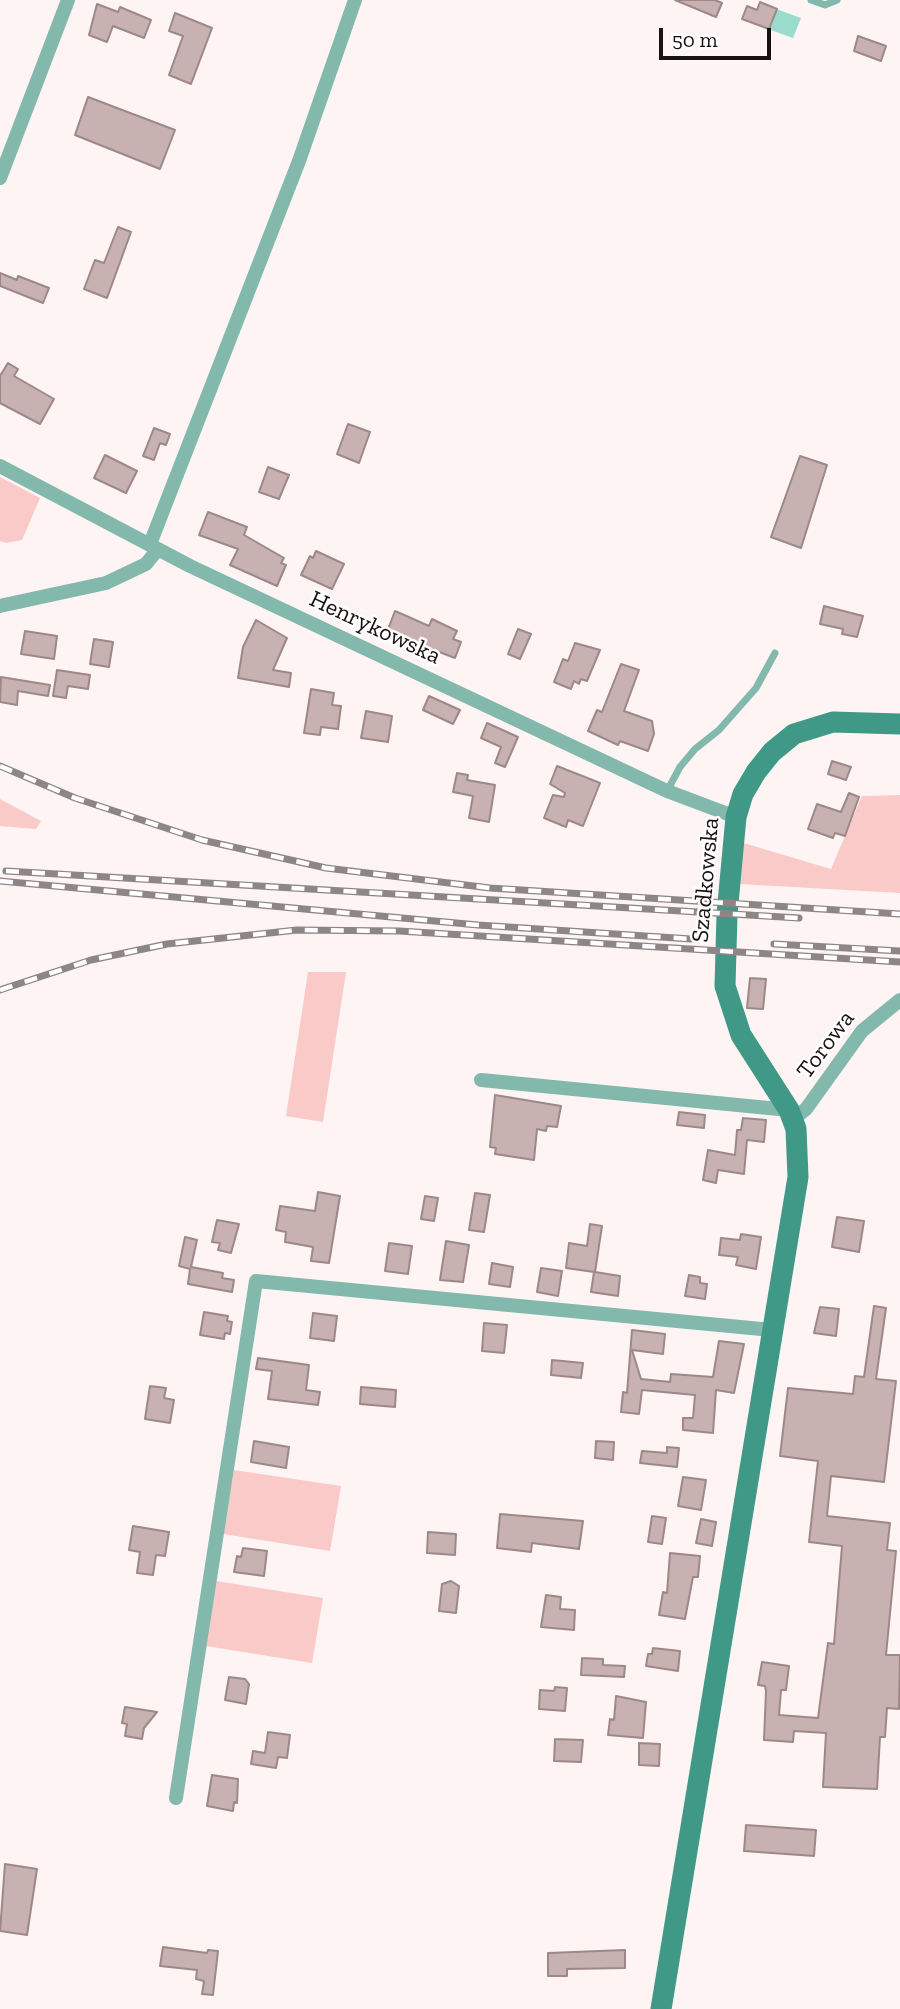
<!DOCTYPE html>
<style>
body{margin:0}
#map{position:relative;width:900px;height:2009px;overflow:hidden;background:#fef4f4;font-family:"Zilla Slab",serif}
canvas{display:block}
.scale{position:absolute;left:659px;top:28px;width:112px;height:32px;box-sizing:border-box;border:4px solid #191111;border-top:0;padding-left:9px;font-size:21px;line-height:24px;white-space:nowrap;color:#191111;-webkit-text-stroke:5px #fff;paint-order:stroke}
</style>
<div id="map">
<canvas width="900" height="2009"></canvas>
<div class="scale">50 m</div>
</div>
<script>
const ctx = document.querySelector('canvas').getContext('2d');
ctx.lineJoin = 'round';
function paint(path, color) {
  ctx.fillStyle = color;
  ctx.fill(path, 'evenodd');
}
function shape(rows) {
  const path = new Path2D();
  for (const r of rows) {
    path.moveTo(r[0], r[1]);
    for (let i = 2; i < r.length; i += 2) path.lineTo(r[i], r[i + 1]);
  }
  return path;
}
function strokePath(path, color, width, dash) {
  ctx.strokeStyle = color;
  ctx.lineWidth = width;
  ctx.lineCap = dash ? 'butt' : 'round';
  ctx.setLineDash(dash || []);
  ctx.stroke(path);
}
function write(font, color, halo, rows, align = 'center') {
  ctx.font = font + ' "Zilla Slab",serif';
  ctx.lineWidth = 5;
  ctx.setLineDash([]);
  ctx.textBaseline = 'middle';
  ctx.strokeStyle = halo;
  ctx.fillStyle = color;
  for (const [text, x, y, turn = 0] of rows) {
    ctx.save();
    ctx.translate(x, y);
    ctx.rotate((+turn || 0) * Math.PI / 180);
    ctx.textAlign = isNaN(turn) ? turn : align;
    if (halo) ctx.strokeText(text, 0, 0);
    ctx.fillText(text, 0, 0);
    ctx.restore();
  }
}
paint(shape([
 [0,477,40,498,22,540,6,543,0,541],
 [900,795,900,893,739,884,740,842,831,869,862,796],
 [0,799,41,821,36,829,0,826],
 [308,972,346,972,323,1122,286,1116],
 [234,1470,341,1486,330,1551,223,1534],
 [216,1581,323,1598,312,1663,206,1646]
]), '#facac9');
paint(shape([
 [776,9,801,18,793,38,768,29]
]), '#99dbcc');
const building = shape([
 [675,0,715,0,722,3,716,17,675,0],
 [760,2,777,9,769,29,742,19,747,6,757,10,760,2],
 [97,4,118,12,120,7,151,20,144,38,113,26,107,42,89,35,97,4],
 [175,13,212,28,191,84,169,75,183,36,169,31,175,13],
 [858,36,886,46,881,61,854,51,858,36],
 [88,97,175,130,160,169,75,135,88,97],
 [118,227,131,232,107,298,84,289,95,260,104,263,118,227],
 [0,273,17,280,18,276,49,288,43,303,0,286,0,273],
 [8,363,18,369,14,376,54,399,40,424,0,403,0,376,8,363],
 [348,424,370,432,359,463,337,454,348,424],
 [154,428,170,434,166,445,160,443,154,460,143,456,154,428],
 [105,455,137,471,126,493,94,478,105,455],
 [800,456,827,465,801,548,771,537,800,456],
 [268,467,289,475,279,499,259,492,268,467],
 [208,512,247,527,244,535,284,558,281,563,286,565,277,586,230,565,238,549,199,535,208,512],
 [316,551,344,564,332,589,301,575,310,556,313,558,316,551],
 [824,606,863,616,857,637,842,634,843,629,820,624,824,606],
 [395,611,429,626,432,619,457,631,453,639,461,642,455,658,387,632,395,611],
 [256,620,287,638,273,670,291,673,289,687,238,678,243,647,256,620],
 [518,629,531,634,520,659,508,654,518,629],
 [25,631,57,636,54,659,21,654,25,631],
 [94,639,113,642,109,667,90,664,94,639],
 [575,643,600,650,587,681,581,679,579,684,574,681,571,689,554,682,563,659,568,661,575,643],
 [621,664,639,670,624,711,652,721,654,734,648,751,620,741,618,745,588,731,597,710,602,712,621,664],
 [57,670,90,675,88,689,68,686,66,698,53,696,57,670],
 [1,677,50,685,48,696,18,691,17,705,0,702,1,677],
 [311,689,334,693,332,705,341,706,338,729,321,727,320,735,304,733,311,689],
 [429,696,460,710,453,724,423,710,429,696],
 [366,711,392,716,388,742,361,738,366,711],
 [487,723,518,737,505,767,495,763,501,747,481,738,487,723],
 [832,761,851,767,846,780,828,774,832,761],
 [557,766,600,783,583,826,568,820,566,827,544,818,553,795,564,797,565,793,550,784,557,766],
 [457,773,468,775,467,780,495,785,489,822,469,818,473,796,453,792,457,773],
 [849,793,859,797,845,836,835,833,833,838,808,829,817,804,841,812,849,793],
 [750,978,766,979,763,1009,747,1008,750,978],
 [495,1095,561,1106,557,1127,547,1126,546,1131,537,1129,534,1160,495,1154,496,1148,490,1147,495,1095],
 [679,1112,705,1115,704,1128,677,1125,679,1112],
 [743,1118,766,1120,764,1142,747,1140,744,1174,718,1170,716,1183,703,1180,708,1150,735,1155,737,1130,741,1130,743,1118],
 [318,1192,340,1196,329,1263,311,1261,313,1247,285,1242,286,1232,276,1230,280,1206,315,1211,318,1192],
 [475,1193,490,1195,484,1232,469,1230,475,1193],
 [425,1196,438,1198,434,1221,421,1219,425,1196],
 [837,1217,864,1221,859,1252,832,1247,837,1217],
 [217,1220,239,1224,231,1253,218,1250,220,1243,212,1242,217,1220],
 [590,1224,602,1226,595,1272,620,1276,618,1296,591,1292,594,1272,566,1268,569,1243,587,1246,590,1224],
 [741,1234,761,1237,756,1269,736,1265,738,1257,719,1255,721,1238,740,1240,741,1234],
 [185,1237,197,1240,191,1267,223,1273,222,1278,234,1280,232,1292,188,1284,190,1269,179,1266,185,1237],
 [446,1241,469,1245,463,1282,440,1280,446,1241],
 [389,1243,412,1246,408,1274,385,1271,389,1243],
 [492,1263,513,1267,510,1287,489,1284,492,1263],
 [541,1268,562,1271,558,1296,537,1292,541,1268],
 [689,1275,700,1277,700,1283,707,1284,705,1299,685,1296,689,1275],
 [874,1306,886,1308,876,1379,896,1381,884,1482,831,1476,827,1516,890,1523,887,1550,896,1551,886,1655,900,1655,899,1709,887,1708,885,1737,880,1737,877,1789,823,1787,826,1733,794,1731,793,1742,764,1740,766,1691,765,1686,758,1685,762,1662,789,1666,786,1690,781,1690,779,1715,818,1718,828,1643,834,1644,842,1546,809,1542,818,1461,780,1456,788,1388,853,1394,855,1376,864,1377,874,1306],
 [820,1307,839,1309,836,1336,814,1333,820,1307],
 [204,1312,228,1316,227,1321,232,1322,230,1334,225,1333,224,1339,200,1335,204,1312],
 [313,1313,337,1316,334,1341,310,1338,313,1313],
 [484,1323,507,1325,504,1353,482,1351,484,1323],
 [632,1330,665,1334,663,1354,632,1350,641,1379,670,1382,671,1374,713,1377,719,1341,744,1344,734,1393,716,1390,713,1433,683,1430,683,1418,693,1418,695,1395,642,1390,639,1414,621,1412,623,1392,627,1393,632,1330],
 [258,1358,309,1365,306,1390,320,1392,318,1405,268,1399,272,1371,256,1369,258,1358],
 [552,1360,583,1363,581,1378,551,1375,552,1360],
 [150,1386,166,1388,164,1398,174,1400,170,1423,145,1419,150,1386],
 [361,1387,396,1390,395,1407,360,1404,361,1387],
 [254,1441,289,1447,286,1468,251,1462,254,1441],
 [596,1441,614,1442,613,1460,595,1458,596,1441],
 [667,1447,679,1448,677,1467,640,1463,642,1451,667,1453,667,1447],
 [683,1477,706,1480,701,1510,678,1506,683,1477],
 [500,1514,583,1521,579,1549,532,1543,531,1552,497,1548,500,1514],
 [652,1516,666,1518,662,1544,648,1542,652,1516],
 [701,1519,716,1522,712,1546,696,1543,701,1519],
 [133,1526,169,1532,165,1556,156,1555,153,1575,137,1573,140,1552,129,1550,133,1526],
 [428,1532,456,1534,455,1555,427,1553,428,1532],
 [243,1548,267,1551,264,1576,234,1572,237,1556,241,1557,243,1548],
 [670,1553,700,1556,698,1577,693,1577,685,1619,659,1615,663,1592,667,1593,670,1553],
 [451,1581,459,1586,456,1613,439,1611,442,1584,451,1581],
 [546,1595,561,1597,560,1609,575,1610,574,1630,541,1627,546,1595],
 [653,1648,680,1651,678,1671,646,1666,648,1654,652,1654,653,1648],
 [582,1658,603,1659,603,1665,625,1666,624,1677,581,1675,582,1658],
 [229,1677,245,1679,249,1684,246,1704,225,1700,229,1677],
 [555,1687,567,1688,565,1711,539,1709,540,1690,554,1691,555,1687],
 [616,1696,646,1702,643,1738,608,1735,610,1719,614,1720,616,1696],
 [125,1707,157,1712,144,1728,142,1739,125,1736,127,1724,122,1723,125,1707],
 [268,1732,290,1735,287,1758,278,1757,276,1768,251,1764,253,1751,265,1753,268,1732],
 [555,1739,583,1740,581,1762,554,1761,555,1739],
 [639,1743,660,1744,659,1766,639,1765,639,1743],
 [212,1775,238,1779,237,1803,234,1802,233,1811,207,1806,212,1775],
 [746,1825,816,1830,814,1856,744,1851,746,1825],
 [5,1864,37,1869,27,1935,0,1931,5,1864],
 [163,1947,207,1953,208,1950,218,1951,213,1995,202,1994,204,1981,196,1979,197,1970,160,1966,163,1947],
 [625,1950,625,1968,567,1969,567,1976,548,1976,548,1953,625,1950]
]);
paint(building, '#c8b2b1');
strokePath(building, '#9d8887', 2);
strokePath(shape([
 [811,0,825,5,837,0],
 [667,791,680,767,695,749,719,730,756,688,775,653]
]), '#83b8ac', 7);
strokePath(shape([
 [0,178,68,0],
 [0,466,190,566,667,791,736,817],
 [150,544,299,161,355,0],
 [0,606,106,583,146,564,158,549],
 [481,1080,789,1110],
 [792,1120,806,1109,862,1031,900,1000],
 [176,1798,256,1281,772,1330]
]), '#83b8ac', 14);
strokePath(shape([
 [661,2009,798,1177,796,1129,789,1110,741,1035,725,986,727,914,736,817,743,794,756,772,772,752,794,734,833,722,900,724]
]), '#409887', 21);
const rail = shape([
 [0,766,75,798,202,840,326,868,490,888,900,914],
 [6,871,799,918],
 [0,881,478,925,691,939],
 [774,944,900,951],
 [0,990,91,960,167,944,297,930,399,931,900,962]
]);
strokePath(rail, '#8e8585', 7);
strokePath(rail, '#fff', 4.5, [13]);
write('24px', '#191111', '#fff', [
 ["Henrykowska",375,628,25],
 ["Szadkowska",706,880,-85],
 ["Torowa",826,1045,-53]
]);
</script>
